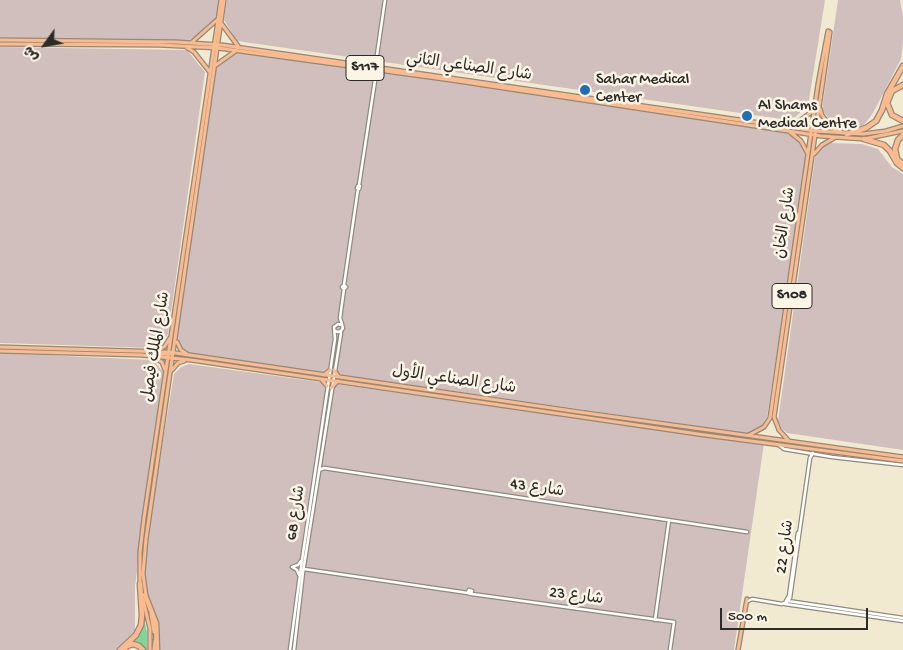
<!DOCTYPE html>
<meta charset="utf-8">
<style>
body{margin:0}
#map{position:relative;width:903px;height:650px;overflow:hidden;background:#f1ead0;font-family:"Gochi Hand","Playpen Sans Arabic",sans-serif}
canvas{display:block}
.north{position:absolute;left:20px;top:20px;width:50px;height:50px;-webkit-text-stroke:4px #fcf5e5;paint-order:stroke;rotate:238deg;font-size:14px;font-weight:700;line-height:20px;text-align:center;color:#2b2b2b}
.north::after{content:'';display:block;margin:auto;width:18px;height:22px;background:#2b2b2b;clip-path:polygon(50% 0,100% 100%,50% 72%,0 100%)}
.scale{position:absolute;left:720px;top:608px;width:148px;height:22px;box-sizing:border-box;border:2px solid #2b2b2b;border-top:0;padding-left:6px;font-size:15px;line-height:18px;white-space:nowrap;color:#2b2b2b;-webkit-text-stroke:4px #fcf5e5;paint-order:stroke}
</style>
<div id="map">
<canvas width="903" height="650"></canvas>
<div class="north">ش</div>
<div class="scale">500 m</div>
</div>
<script>
const ctx = document.querySelector('canvas').getContext('2d');
ctx.lineJoin = 'round';
function paint(path, color) {
  ctx.fillStyle = color;
  ctx.fill(path, 'evenodd');
}
function shape(rows) {
  const path = new Path2D();
  for (const r of rows) {
    path.moveTo(r[0], r[1]);
    for (let i = 2; i < r.length; i += 2) path.lineTo(r[i], r[i + 1]);
  }
  return path;
}
function strokePath(path, color, width, dash) {
  ctx.strokeStyle = color;
  ctx.lineWidth = width;
  ctx.lineCap = dash ? 'butt' : 'round';
  ctx.setLineDash(dash || []);
  ctx.stroke(path);
}
function write(font, color, halo, rows, align = 'center') {
  ctx.font = font + ' "Gochi Hand","Playpen Sans Arabic",sans-serif';
  ctx.lineWidth = 5;
  ctx.setLineDash([]);
  ctx.textBaseline = 'middle';
  ctx.strokeStyle = halo;
  ctx.fillStyle = color;
  for (const [text, x, y, turn = 0] of rows) {
    ctx.save();
    ctx.translate(x, y);
    ctx.rotate((+turn || 0) * Math.PI / 180);
    ctx.textAlign = isNaN(turn) ? turn : align;
    if (halo) ctx.strokeText(text, 0, 0);
    ctx.fillText(text, 0, 0);
    ctx.restore();
  }
}
paint(shape([
 [0,0,219,0,216,19,207,28,188,41,0,39],
 [227,0,825,0,808,106,794,118,782,119,237,41,224,20],
 [838,0,900,0,903,17,903,42,901,59,873,113,864,125,853,130,844,130,834,127,822,109],
 [0,47,187,50,205,72,168,334,164,341,157,346,152,348,0,343],
 [238,51,785,130,799,141,807,155,767,417,761,427,751,433,746,433,188,353,181,347,176,338,216,67],
 [829,143,862,144,878,149,892,167,903,174,903,450,787,433,782,429,778,421,815,157,822,147],
 [0,353,153,360,164,373,135,586,135,631,118,650,0,650],
 [189,364,764,443,734,650,157,650,139,585,174,374,181,367]
]), '#d1bfbd');
paint(shape([
 [142,610,147,632,147,650,130,644,140,630]
]), '#80d598');
const minor = shape([
 [379,67,376,62,385,0],
 [359,185,376,74,373,69],
 [358,186,360,186,359,189,357,188,358,186],
 [344,285,358,189],
 [344,285,346,287,344,289,342,287,344,285],
 [342,324,340,318,344,289],
 [779,445,784,449,832,457,903,465],
 [319,470,324,468,747,532],
 [304,569,468,593],
 [299,575,297,570,292,567,298,565,301,561],
 [469,590,472,591,471,594,468,593,469,590],
 [472,594,674,622,670,650],
 [748,601,752,599,782,604,787,602,790,598,810,458,813,453],
 [786,601,789,596,798,533],
 [788,601,903,618],
 [785,604,903,621],
 [655,620,669,520],
 [290,650,302,560,335,339,334,327,338,324,342,325,343,328,341,331,338,332,335,331],
 [294,650,303,572,341,333]
]);
const major = shape([
 [221,23,238,46],
 [0,40,176,42,222,45,816,131,863,134,886,131,903,126],
 [191,43,218,19],
 [0,44,160,45,218,48,451,80,821,136,864,139,903,131],
 [186,47,194,52,209,71],
 [216,65,237,50],
 [820,109,822,115,831,128,844,133],
 [793,126,814,110],
 [790,132,801,141,808,154],
 [814,154,822,145,834,138],
 [177,342,181,350,187,354],
 [0,347,169,352,579,412,903,457],
 [159,350,165,346,170,338],
 [0,351,141,355,191,360,705,435,903,461],
 [147,354,170,354],
 [153,357,162,362,165,370],
 [172,370,178,363,184,361],
 [334,370,339,377],
 [324,375,330,370],
 [321,379,327,386],
 [331,388,338,381],
 [749,435,764,427,770,418,818,84,828,31,830,32,774,417,779,430,789,441],
 [140,586,140,552,144,518,221,0],
 [146,596,143,574,146,539,224,0],
 [143,599,150,629,150,650],
 [151,614,154,632],
 [154,650,155,641],
 [738,650,747,599]
]);
const highway = shape([
 [903,85,892,91,887,103,892,115,903,121],
 [847,134,866,128,876,121,882,110,887,94,903,66],
 [903,135,898,140,895,149,897,159,903,164],
 [864,139,884,145,890,151,897,163,903,168],
 [145,595,156,623,157,650],
 [120,650,136,635,141,625,142,615,140,584],
 [124,650,127,646,133,644,139,646,143,650]
]);
strokePath(minor, '#8e8a7e', 5);
strokePath(major, '#8e8a7e', 5.5);
strokePath(highway, '#8e8a7e', 7);
strokePath(minor, '#fff', 2.5);
strokePath(major, '#fcba8d', 3);
strokePath(highway, '#fcba8d', 4.5);
for (const [x, y, r, color] of [
 [585,90,6,"#1f6fb2"],
 [747,116,6,"#1f6fb2"]
]) {
  const dot = new Path2D();
  dot.arc(x, y, r, 0, 2 * Math.PI);
  ctx.fillStyle = color;
  ctx.fill(dot);
  strokePath(dot, '#fcf5e5', 2);
}
for (const [x, y, w] of [
 [365,68,38],
 [792,296,40]
]) {
  const box = new Path2D();
  box.roundRect(x - w / 2, y - 12.5, w, 25, 4);
  ctx.fillStyle = '#fcf5e5';
  ctx.fill(box);
  strokePath(box, '#2b2b2b', 1);
}
write('bold 15px', '#2b2b2b', null, [
 ["S117",365,68],
 ["S108",792,296]
]);
write('16px', '#2b2b2b', '#fcf5e5', [
 ["شارع الصناعي الثاني",469,68,8],
 ["شارع الخان",786,223,-82],
 ["شارع الملك فيصل",157,347,-81],
 ["شارع الصناعي الأول",454,381,8],
 ["شارع 43",537,489,9],
 ["شارع 68",297,513,-81],
 ["شارع 22",786,547,-82],
 ["شارع 23",576,597,8]
]);
write('16px', '#2b2b2b', '#fcf5e5', [
 ["Sahar Medical",596,81],
 ["Center",596,99],
 ["Al Shams",758,107],
 ["Medical Centre",758,125]
], 'left');
</script>
